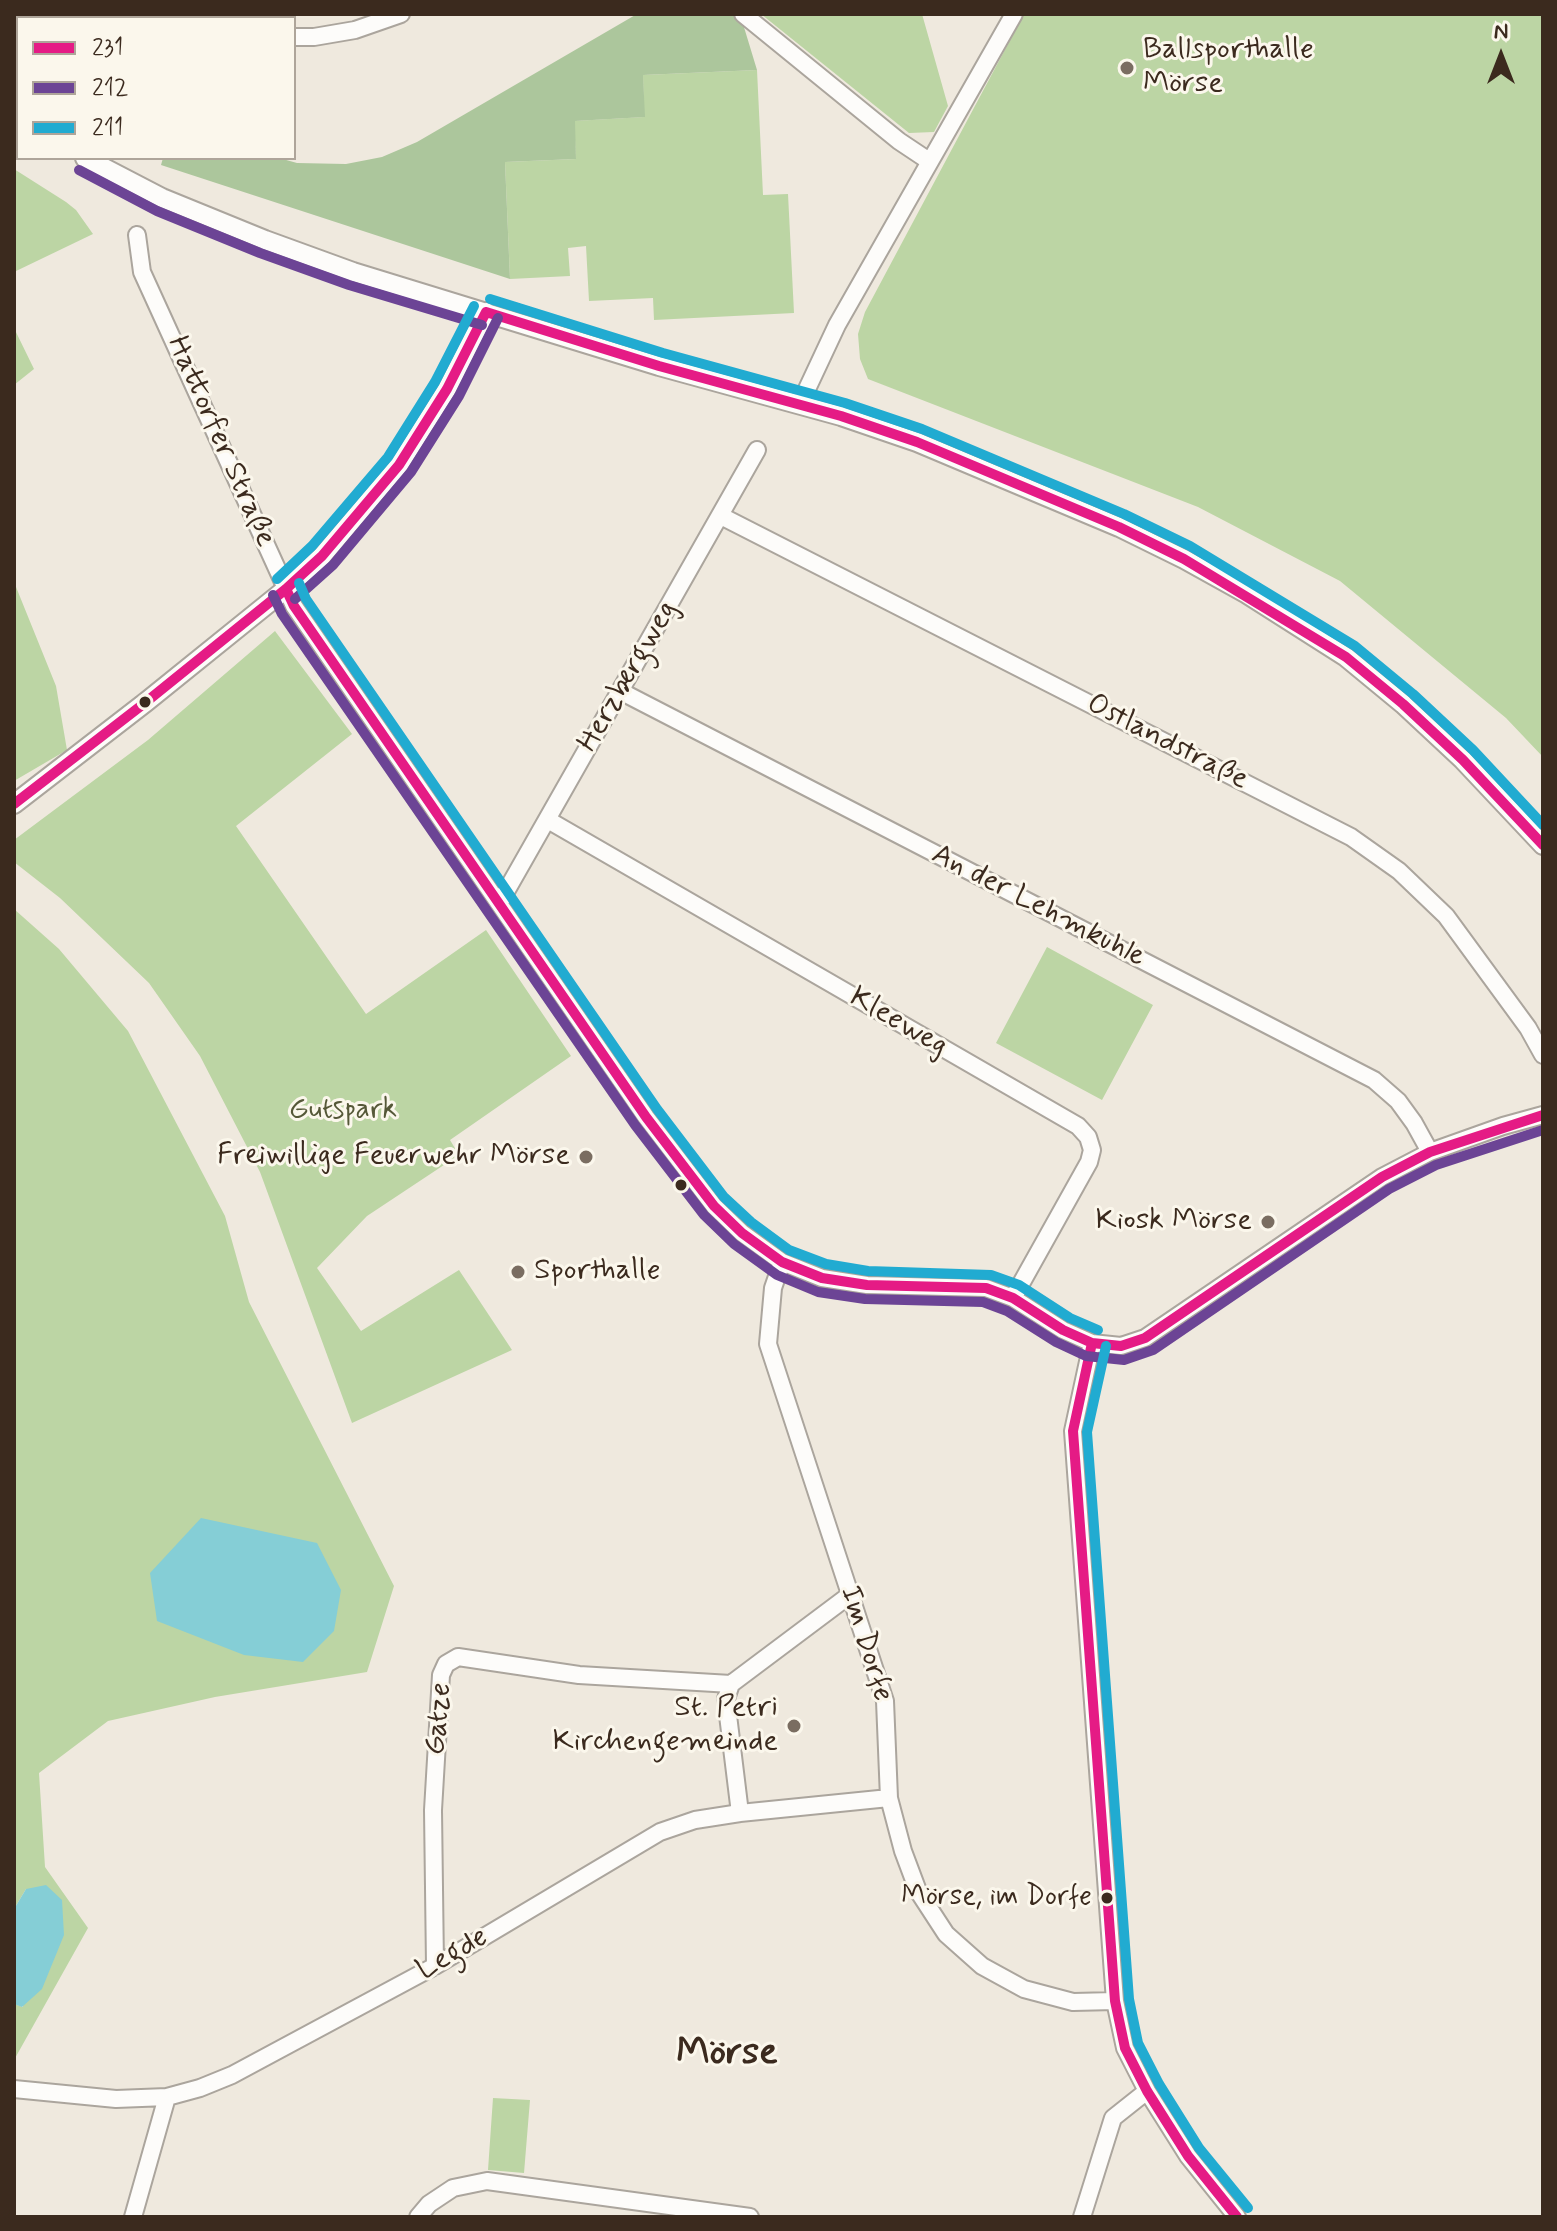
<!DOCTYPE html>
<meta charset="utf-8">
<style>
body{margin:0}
#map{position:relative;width:1557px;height:2231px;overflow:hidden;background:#efe9de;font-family:Mynerve,sans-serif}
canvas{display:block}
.frame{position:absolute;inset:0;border:16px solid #3b2a1e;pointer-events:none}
.legend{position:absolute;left:16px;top:16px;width:280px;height:144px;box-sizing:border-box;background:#fbf7ec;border:2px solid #aea59a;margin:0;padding:10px 14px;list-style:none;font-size:24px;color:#3b2a1e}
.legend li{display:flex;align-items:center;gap:16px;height:40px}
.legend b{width:40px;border:2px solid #aea59a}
.north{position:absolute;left:1461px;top:16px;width:80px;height:80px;-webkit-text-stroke:6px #fbf7ec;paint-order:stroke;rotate:0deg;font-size:22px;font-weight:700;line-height:32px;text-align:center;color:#3b2a1e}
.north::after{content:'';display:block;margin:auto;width:28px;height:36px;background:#3b2a1e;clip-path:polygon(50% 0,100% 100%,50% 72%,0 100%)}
</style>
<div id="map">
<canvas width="1557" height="2231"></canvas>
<div class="frame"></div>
<ul class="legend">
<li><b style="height:10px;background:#e51b85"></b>231</li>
<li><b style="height:10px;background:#6c4495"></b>212</li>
<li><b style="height:10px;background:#21abd1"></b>211</li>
</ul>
<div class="north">N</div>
</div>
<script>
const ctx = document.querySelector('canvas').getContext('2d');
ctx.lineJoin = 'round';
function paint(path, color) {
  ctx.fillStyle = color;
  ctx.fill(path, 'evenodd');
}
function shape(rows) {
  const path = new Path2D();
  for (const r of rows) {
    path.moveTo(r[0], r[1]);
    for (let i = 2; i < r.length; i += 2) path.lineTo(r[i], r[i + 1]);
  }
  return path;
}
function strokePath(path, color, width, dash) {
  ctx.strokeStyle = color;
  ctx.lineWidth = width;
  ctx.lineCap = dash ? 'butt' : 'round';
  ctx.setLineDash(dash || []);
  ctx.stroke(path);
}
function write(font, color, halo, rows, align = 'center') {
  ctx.font = font + ' Mynerve,sans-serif';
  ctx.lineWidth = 6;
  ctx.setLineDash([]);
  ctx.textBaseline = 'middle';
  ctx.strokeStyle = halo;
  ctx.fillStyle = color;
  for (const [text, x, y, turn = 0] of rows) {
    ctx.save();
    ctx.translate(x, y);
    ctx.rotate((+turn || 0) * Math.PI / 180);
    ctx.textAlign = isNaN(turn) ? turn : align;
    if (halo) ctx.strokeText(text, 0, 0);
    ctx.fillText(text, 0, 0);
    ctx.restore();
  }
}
paint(shape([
 [761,14,922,14,948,106,934,132,909,133],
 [1024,14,1543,14,1543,757,1506,718,1340,581,1198,507,868,379,860,359,858,334,865,312],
 [757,70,763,195,788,194,794,313,654,320,653,298,589,301,586,246,568,248,570,276,510,279,505,162,576,159,574,121,644,117,643,75],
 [14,169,66,202,76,210,93,234,14,272],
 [14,328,34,369,14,385],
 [14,582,56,686,67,750,14,781],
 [275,631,352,734,236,826,366,1014,486,930,571,1056,450,1140,459,1155,367,1216,317,1268,361,1331,459,1270,512,1350,352,1423,260,1172,200,1056,149,983,60,898,14,862,14,840,148,740],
 [14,909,59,949,128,1031,225,1216,249,1302,394,1586,367,1672,215,1697,108,1721,39,1773,45,1867,88,1928,14,2060,14,2004,23,2007,26,1889,14,1909],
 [1047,947,1153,1005,1102,1100,996,1043],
 [493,2098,530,2100,524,2173,488,2170]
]), '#bcd5a4');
paint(shape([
 [637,14,740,14,757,70,643,75,645,117,575,121,576,159,505,162,510,279,161,165,163,158,279,158,297,163,346,164,382,157,417,142]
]), '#acc69c');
paint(shape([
 [201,1518,317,1543,341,1590,334,1631,303,1662,244,1655,157,1621,150,1573],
 [46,1885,62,1900,64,1935,42,1989,22,2007,14,2004,14,1909,26,1889]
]), '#85ced6');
const minor = shape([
 [202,14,211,18],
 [743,14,899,141,929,161],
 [294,37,314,37,355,30,401,14],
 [137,235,142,272,294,606,646,1117,714,1206,742,1233,782,1262,822,1278,867,1285,986,1288,1013,1298,1063,1330,1092,1343,1121,1346,1145,1338,1382,1177,1430,1152,1503,1126,1543,1115],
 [800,404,837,325,1014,14],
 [721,516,1351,837,1399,871,1446,916,1528,1028,1543,1055],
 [620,691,1374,1080,1398,1101,1414,1123,1430,1152],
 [548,820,1078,1126,1088,1137,1092,1150,1089,1162,1013,1298],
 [500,902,757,450],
 [782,1262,773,1288,768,1344,885,1701,889,1798,903,1851,918,1891,946,1934,982,1966,1024,1989,1073,2002,1115,2001],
 [1092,1343,1073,1431,1115,2001,1125,2048,1147,2091,1188,2156,1237,2217],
 [740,1813,726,1699,731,1684,851,1594],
 [435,1966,433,1810,441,1675,446,1664,458,1657,579,1675,731,1684],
 [14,2089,116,2099,167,2097,200,2088,232,2075,435,1966,660,1832,695,1820,740,1813,889,1798],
 [133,2217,167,2097],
 [418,2217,429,2204,453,2188,487,2181,750,2217],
 [1082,2217,1113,2118,1147,2091]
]);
const tertiary = shape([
 [14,115,18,117],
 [85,158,162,198,265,240,353,272,659,366,841,416,917,442,1119,527,1184,559,1247,594,1346,657,1403,704,1463,760,1543,845],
 [14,804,146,702,286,589,322,556,399,465,447,389,486,312]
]);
strokePath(minor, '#aba59d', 20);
strokePath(tertiary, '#aba59d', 22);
strokePath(minor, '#fdfcfa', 16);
strokePath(tertiary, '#fdfcfa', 18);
strokePath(shape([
 [486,312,659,366,841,416,917,442,1119,527,1184,559,1346,657,1403,704,1463,760,1543,845],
 [286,589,294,606,646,1117,714,1206,742,1233,782,1262,822,1278,867,1285,986,1288,1013,1298,1063,1330,1092,1343,1121,1346,1145,1338,1382,1177,1430,1152,1543,1115],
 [14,804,146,702,286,589,322,556,399,465,447,389,486,312],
 [1092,1343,1073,1431,1115,2001,1125,2048,1147,2091,1188,2156,1237,2217]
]), '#e51b85', 10);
strokePath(shape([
 [79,170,157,211,260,253,349,285,482,325],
 [273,595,282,614,635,1125,704,1215,734,1244,777,1275,818,1292,865,1299,983,1302,1007,1311,1056,1342,1086,1356,1124,1360,1153,1350,1389,1189,1436,1165,1543,1130],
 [295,599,333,565,411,472,459,396,498,318]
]), '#6c4495', 10);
strokePath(shape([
 [490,299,663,353,845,403,922,429,1124,514,1190,546,1355,646,1413,694,1473,750,1543,825],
 [277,579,312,546,388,457,435,382,474,306],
 [299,583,306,599,657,1109,724,1197,751,1222,789,1250,826,1264,868,1271,991,1275,1019,1285,1070,1318,1098,1330],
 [1106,1346,1087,1432,1129,1999,1138,2043,1159,2084,1199,2148,1248,2208]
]), '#21abd1', 10);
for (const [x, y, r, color] of [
 [1127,68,8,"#7a6d61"],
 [145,702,7,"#3b2a1e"],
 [586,1157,8,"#7a6d61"],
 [681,1185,7,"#3b2a1e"],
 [1268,1222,8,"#7a6d61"],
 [518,1272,8,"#7a6d61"],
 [794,1726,8,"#7a6d61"],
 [1107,1898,7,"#3b2a1e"]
]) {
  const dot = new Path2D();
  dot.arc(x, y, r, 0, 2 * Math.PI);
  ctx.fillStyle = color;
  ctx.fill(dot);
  strokePath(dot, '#fbf7ec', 3);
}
write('28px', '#3b2a1e', '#fbf7ec', [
 ["Mörse, im Dorfe",1092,1898]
], 'right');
write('30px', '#3b2a1e', '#fbf7ec', [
 ["Ballsporthalle",1143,51,"left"],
 ["Mörse",1143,85,"left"],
 ["Freiwillige Feuerwehr Mörse",570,1157],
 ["Kiosk Mörse",1252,1222],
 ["Sporthalle",534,1272,"left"],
 ["St. Petri",778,1709],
 ["Kirchengemeinde",778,1743]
], 'right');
write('30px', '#3b2a1e', '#fbf7ec', [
 ["Hattorfer Straße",220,442,66],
 ["Herzbergweg",629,677,-60],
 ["Ostlandstraße",1167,743,27],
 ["An der Lehmkuhle",1038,907,27],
 ["Kleeweg",898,1023,30],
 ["Im Dorfe",865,1644,73],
 ["Gatze",440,1719,-85],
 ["Legde",453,1955,-30]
]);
write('30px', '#555838', '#fbf7ec', [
 ["Gutspark",343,1111]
]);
write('bold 38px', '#3b2a1e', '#fbf7ec', [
 ["Mörse",727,2055]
]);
</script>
